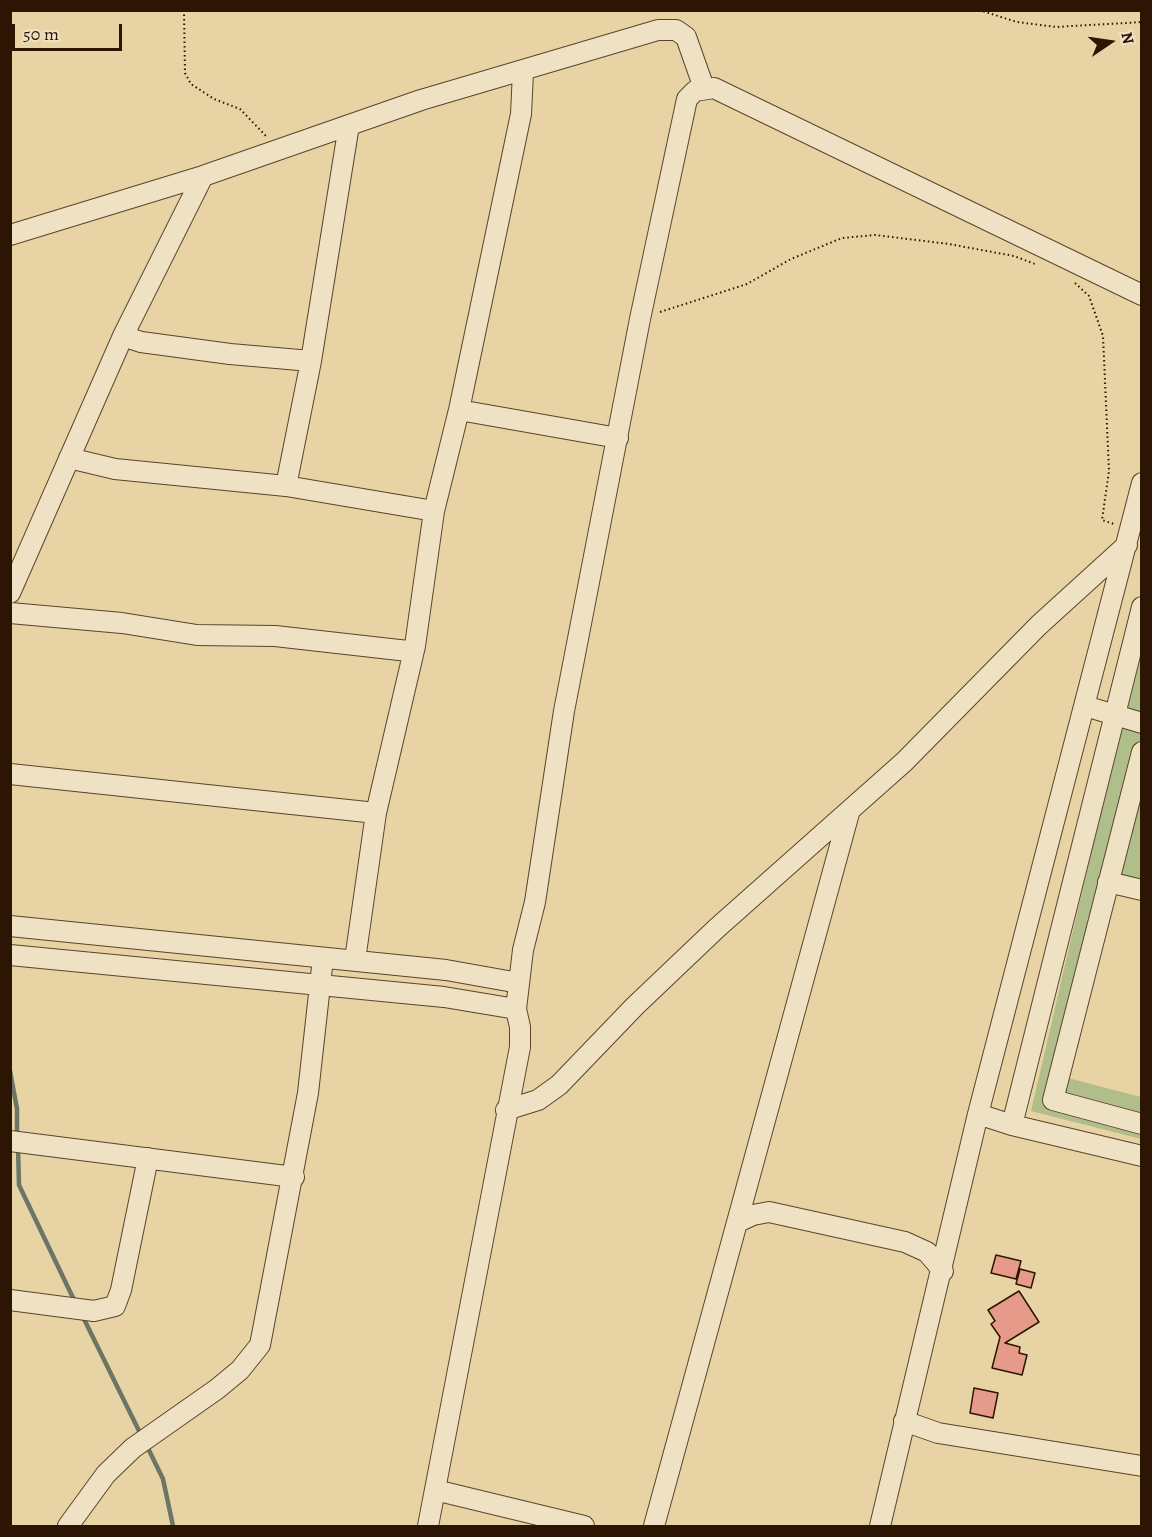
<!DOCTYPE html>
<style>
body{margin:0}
#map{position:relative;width:1152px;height:1537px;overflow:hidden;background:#e7d3a4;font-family:Alegreya,serif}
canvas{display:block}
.frame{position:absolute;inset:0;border:12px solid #2c1502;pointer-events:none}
.north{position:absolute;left:1080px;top:12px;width:60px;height:60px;-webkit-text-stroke:4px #efe2c4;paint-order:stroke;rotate:77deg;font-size:16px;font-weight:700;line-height:24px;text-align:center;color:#2c1502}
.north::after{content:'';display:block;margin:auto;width:21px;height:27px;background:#2c1502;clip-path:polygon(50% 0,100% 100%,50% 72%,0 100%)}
.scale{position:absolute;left:12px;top:24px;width:110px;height:27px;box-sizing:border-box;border:3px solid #2c1502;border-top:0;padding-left:8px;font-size:18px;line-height:21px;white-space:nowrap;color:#2c1502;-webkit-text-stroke:4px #efe2c4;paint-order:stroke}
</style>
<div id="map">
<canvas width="1152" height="1537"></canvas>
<div class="frame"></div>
<div class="north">N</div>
<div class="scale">50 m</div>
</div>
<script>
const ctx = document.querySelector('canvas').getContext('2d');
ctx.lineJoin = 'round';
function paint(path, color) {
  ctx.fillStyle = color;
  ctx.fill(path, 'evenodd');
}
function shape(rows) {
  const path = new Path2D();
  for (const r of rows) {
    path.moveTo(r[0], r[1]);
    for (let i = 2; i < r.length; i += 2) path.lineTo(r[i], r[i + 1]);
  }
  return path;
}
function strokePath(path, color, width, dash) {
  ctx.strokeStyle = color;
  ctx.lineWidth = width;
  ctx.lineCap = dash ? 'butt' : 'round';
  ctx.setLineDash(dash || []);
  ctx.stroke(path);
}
paint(shape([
 [1141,639,1141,890,1109,882,1060,1076,1141,1097,1141,1139,1031,1111]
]), '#b0be8a');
strokePath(shape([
 [10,1071,17,1109,17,1138],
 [18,1147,19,1185,75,1302],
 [82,1315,142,1437],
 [146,1444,163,1479,173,1526]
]), '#6c7667', 4.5);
const building = shape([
 [996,1255,1021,1261,1016,1279,991,1273,996,1255],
 [1020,1269,1035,1273,1031,1288,1016,1284,1020,1269],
 [1019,1291,1039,1322,1005,1343,1020,1347,1019,1353,1027,1355,1022,1375,992,1368,1000,1337,991,1324,995,1321,988,1310,1019,1291],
 [974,1388,998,1393,993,1418,970,1413,974,1388]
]);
paint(building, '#e69a8a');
strokePath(building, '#2c1502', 1.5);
const minor = shape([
 [349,125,311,361,286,486,434,511],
 [10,235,203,176,421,100,658,30,676,30,686,37,704,88],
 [123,336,141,342,230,354,311,361],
 [459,410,521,114,523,72],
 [69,458,115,469,286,486],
 [10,593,123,336,203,176],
 [10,613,122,623,197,635,275,636,408,651,415,646],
 [1085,706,1142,723],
 [1142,752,1053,1100,1142,1124],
 [10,774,376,813,355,960],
 [376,813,415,646,434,511,459,410,618,438],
 [1108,882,1142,890],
 [10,926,446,970,519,983],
 [10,955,444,997,516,1009],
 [506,1110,538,1100,559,1085,635,1006,717,928,904,762,1039,625,1127,545],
 [978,1114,1012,1125,1142,1156],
 [1012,1125,1142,607],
 [10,1141,294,1177],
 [738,1222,753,1215,769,1212,905,1242,927,1252,943,1271],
 [10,1300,94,1311,115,1306,121,1290,148,1158],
 [904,1421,938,1433,1142,1466],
 [435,1490,584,1526],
 [68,1526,106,1474,133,1448,217,1389,240,1370,260,1345,308,1093,323,958],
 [428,1526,520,1047,520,1027,516,1009,523,950,535,902,564,711,640,319,687,99,695,91,714,88,1142,295],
 [654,1526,849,813],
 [880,1526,978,1114,1142,483]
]);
strokePath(minor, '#5b442a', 22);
strokePath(shape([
 [184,10,185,73,191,84,214,99,240,109,266,136],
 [979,10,1017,22,1056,27,1142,22],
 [1075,283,1089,296,1103,336,1109,471,1102,520,1114,524],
 [660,312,747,284,791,259,842,238,875,235,949,244,1014,256,1035,264]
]), '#2c1502', 2, [1.5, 3]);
strokePath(minor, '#efe2c4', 20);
</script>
